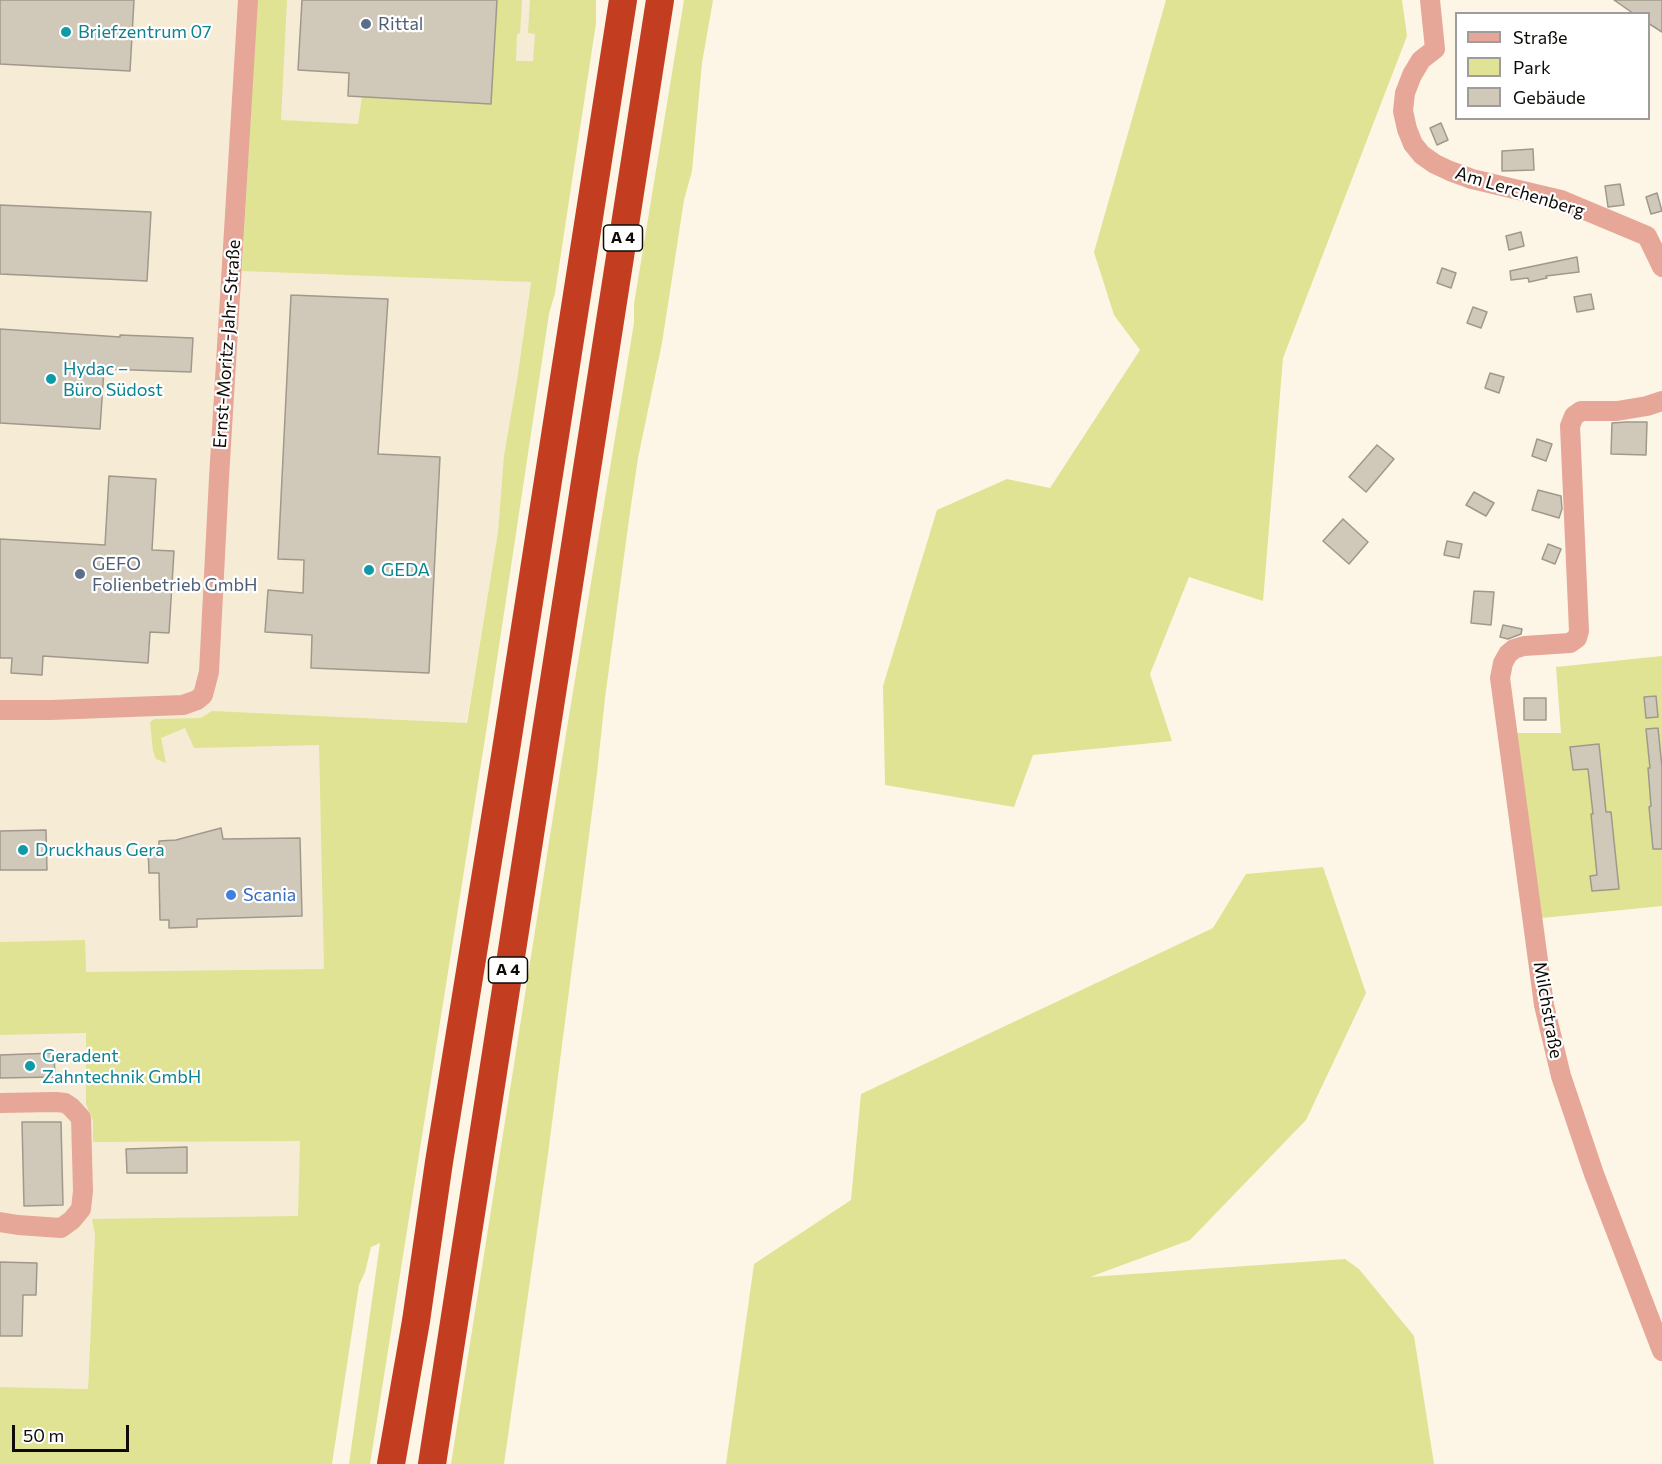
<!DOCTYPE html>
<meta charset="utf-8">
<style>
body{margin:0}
#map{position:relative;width:1662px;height:1464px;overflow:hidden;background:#fdf6e6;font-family:Commissioner,sans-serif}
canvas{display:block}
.legend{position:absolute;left:1455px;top:12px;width:195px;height:108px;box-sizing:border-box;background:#fff;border:2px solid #9f9d9c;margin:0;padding:8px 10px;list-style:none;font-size:18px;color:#0e0b07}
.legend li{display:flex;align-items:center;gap:12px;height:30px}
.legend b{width:30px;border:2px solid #9f9d9c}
.scale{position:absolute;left:12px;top:1425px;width:117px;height:27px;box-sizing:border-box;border:3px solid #0e0b07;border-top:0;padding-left:8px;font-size:18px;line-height:21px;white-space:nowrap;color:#0e0b07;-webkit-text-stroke:4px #fff;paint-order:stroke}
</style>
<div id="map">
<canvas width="1662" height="1464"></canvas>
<ul class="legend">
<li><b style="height:8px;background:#e6a798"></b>Straße</li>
<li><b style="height:16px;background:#dfe393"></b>Park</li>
<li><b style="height:16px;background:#d0c9ba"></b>Gebäude</li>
</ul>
<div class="scale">50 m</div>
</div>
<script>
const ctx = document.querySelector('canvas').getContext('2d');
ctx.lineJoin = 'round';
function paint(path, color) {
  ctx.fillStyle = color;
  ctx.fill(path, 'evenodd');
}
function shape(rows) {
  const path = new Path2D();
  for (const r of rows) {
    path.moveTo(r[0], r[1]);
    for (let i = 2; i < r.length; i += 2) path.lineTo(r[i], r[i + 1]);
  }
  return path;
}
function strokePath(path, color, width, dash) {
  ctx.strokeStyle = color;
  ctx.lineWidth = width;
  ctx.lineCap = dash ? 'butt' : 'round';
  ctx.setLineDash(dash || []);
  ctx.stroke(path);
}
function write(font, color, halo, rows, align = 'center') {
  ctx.font = font + ' Commissioner,sans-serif';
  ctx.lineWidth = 4.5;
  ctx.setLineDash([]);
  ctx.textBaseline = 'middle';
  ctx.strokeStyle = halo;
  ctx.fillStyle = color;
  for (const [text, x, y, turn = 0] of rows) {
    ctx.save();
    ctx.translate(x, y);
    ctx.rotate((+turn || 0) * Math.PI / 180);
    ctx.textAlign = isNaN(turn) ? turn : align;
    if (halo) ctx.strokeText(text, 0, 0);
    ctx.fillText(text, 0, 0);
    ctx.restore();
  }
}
paint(shape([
 [0,0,570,0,517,380,505,455,498,533,380,1243,371,1246,365,1272,95,1234,88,1389,0,1387]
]), '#f6ecd5');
paint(shape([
 [257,0,287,0,281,120,358,124,362,97,491,103,497,0,522,0,520,33,517,34,516,61,533,61,535,34,528,33,530,0,596,0,596,23,555,293,549,314,487,726,370,1464,349,1464,380,1243,371,1247,365,1272,359,1285,332,1464,0,1464,0,1387,88,1389,95,1234,92,1219,298,1216,300,1141,93,1142,93,1121,86,1104,86,1033,0,1035,0,942,85,940,86,972,324,969,319,745,194,748,185,728,161,738,166,763,156,759,153,751,150,722,155,719,201,718,212,711,467,723,498,532,504,456,517,380,531,282,242,271],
 [684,0,713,0,702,63,692,171,684,200,662,343,638,458,629,519,605,698,597,773,548,1154,504,1464,451,1464,567,728,634,323,634,304],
 [1166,0,1402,0,1407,36,1283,358,1263,601,1189,577,1150,674,1172,741,1033,755,1014,807,885,785,883,686,937,510,1007,479,1050,488,1140,350,1114,315,1094,252],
 [1662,656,1662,906,1542,918,1514,733,1561,733,1556,667],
 [1323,867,1366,993,1306,1120,1190,1240,1090,1277,1345,1259,1359,1269,1414,1336,1434,1464,726,1464,754,1264,851,1200,861,1094,1213,928,1246,874]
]), '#dfe393');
const building = shape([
 [0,0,134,0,130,71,0,64,0,0],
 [302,0,497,0,491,104,348,96,349,73,298,70,302,0],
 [1614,0,1662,0,1662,32,1648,23,1648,14,1634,14,1614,0],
 [1441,123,1448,140,1437,145,1430,128,1441,123],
 [1533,149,1534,170,1502,171,1502,151,1533,149],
 [1620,184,1624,205,1608,207,1605,186,1620,184],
 [1657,193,1662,211,1651,214,1646,197,1657,193],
 [0,205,151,212,147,281,0,274,0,205],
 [1521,232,1524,246,1509,250,1506,236,1521,232],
 [1577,257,1579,272,1546,276,1547,278,1529,282,1528,278,1511,280,1510,271,1577,257],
 [1442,268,1456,273,1451,288,1437,283,1442,268],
 [1591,294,1594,309,1577,312,1574,297,1591,294],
 [291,295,388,299,378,454,440,457,429,673,311,668,312,635,265,632,268,590,303,593,304,560,278,559,291,295],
 [1473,307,1487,312,1481,328,1467,323,1473,307],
 [0,329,120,337,120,335,193,338,191,372,104,369,100,429,0,423,0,329],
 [1490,373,1504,377,1499,393,1485,388,1490,373],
 [1626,422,1647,422,1646,455,1611,454,1612,423,1626,422],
 [1537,439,1552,444,1546,461,1532,456,1537,439],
 [1377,445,1394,459,1366,492,1349,477,1377,445],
 [109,476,156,479,152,550,174,551,169,633,150,632,148,663,43,656,42,675,11,673,12,658,0,658,0,539,105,545,109,476],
 [1538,490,1561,496,1562,509,1559,518,1532,510,1538,490],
 [1474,492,1494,503,1486,516,1466,505,1474,492],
 [1343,519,1368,542,1349,564,1323,541,1343,519],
 [1447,541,1462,544,1459,558,1444,555,1447,541],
 [1548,544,1561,549,1555,564,1542,559,1548,544],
 [1474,591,1494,592,1491,625,1471,623,1474,591],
 [1503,625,1522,629,1521,634,1508,639,1500,637,1503,625],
 [1656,696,1658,717,1646,718,1644,697,1656,696],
 [1524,698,1546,698,1546,720,1524,720,1524,698],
 [1658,728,1662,767,1662,849,1653,849,1649,807,1651,806,1648,768,1650,768,1646,729,1658,728],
 [1599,744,1606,812,1611,812,1619,889,1592,891,1590,876,1597,875,1591,814,1593,814,1588,769,1573,770,1570,747,1599,744],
 [221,828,223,839,300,838,302,916,197,919,197,927,169,928,169,920,160,920,159,873,149,873,148,849,159,849,159,841,176,840,221,828],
 [46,830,47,870,0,870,0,831,46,830],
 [54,1053,55,1077,0,1078,0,1055,54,1053],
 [22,1122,61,1122,63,1205,24,1206,22,1122],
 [187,1147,187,1173,127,1173,126,1149,187,1147],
 [0,1262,37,1263,36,1295,23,1295,22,1336,0,1336,0,1262]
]);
paint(building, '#d0c9ba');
strokePath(building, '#a0998b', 1.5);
strokePath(shape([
 [1430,0,1435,49,1421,60,1412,75,1405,93,1403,111,1407,129,1413,144,1422,155,1435,164,1450,171,1472,179,1561,200,1647,236,1662,267],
 [1662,401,1647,406,1617,411,1581,411,1574,416,1570,426,1579,631,1577,638,1570,643,1524,646,1514,649,1508,654,1503,663,1500,678,1544,1005,1561,1076,1594,1174,1662,1351],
 [0,710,51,710,183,705,197,700,203,695,209,672,219,478,248,0],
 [0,1103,56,1102,65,1103,71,1107,81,1118,83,1191,81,1209,72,1220,61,1228,18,1225,0,1222]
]), '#e6a798', 20);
strokePath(shape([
 [391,1464,416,1321,439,1162,505,756,623,0],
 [432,1464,660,0]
]), '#c33e20', 28);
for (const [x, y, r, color] of [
 [366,24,6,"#5c6f8a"],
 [66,32,6,"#0f9aa8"],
 [51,379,6,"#0f9aa8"],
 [369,570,6,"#0f9aa8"],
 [80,574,6,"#5c6f8a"],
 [23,850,6,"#0f9aa8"],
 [231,895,6,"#3f7fe0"],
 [30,1066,6,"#0f9aa8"]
]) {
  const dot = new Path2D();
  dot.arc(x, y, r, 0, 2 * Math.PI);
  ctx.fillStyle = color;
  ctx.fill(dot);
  strokePath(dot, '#fff', 2);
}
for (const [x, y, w] of [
 [623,238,39],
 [508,970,39]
]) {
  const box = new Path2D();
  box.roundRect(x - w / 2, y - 13, w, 26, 4.5);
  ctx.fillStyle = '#fff';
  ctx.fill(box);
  strokePath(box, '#0e0b07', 1.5);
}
write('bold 16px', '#0e0b07', null, [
 ["A 4",623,238],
 ["A 4",508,970]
]);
write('18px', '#4e5e75', '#fff', [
 ["Rittal",378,24],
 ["GEFO",92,564],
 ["Folienbetrieb GmbH",92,585]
], 'left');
write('18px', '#0d838f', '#fff', [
 ["Briefzentrum 07",78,32],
 ["Hydac –",63,369],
 ["Büro Südost",63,390],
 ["GEDA",381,570],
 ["Druckhaus Gera",35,850],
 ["Geradent",42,1056],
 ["Zahntechnik GmbH",42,1077]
], 'left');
write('18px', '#0e0b07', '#fff', [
 ["Am Lerchenberg",1520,192,17],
 ["Ernst-Moritz-Jahr-Straße",227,344,-86],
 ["Milchstraße",1548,1010,80]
]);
write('18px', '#366cbe', '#fff', [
 ["Scania",243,895]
], 'left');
</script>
